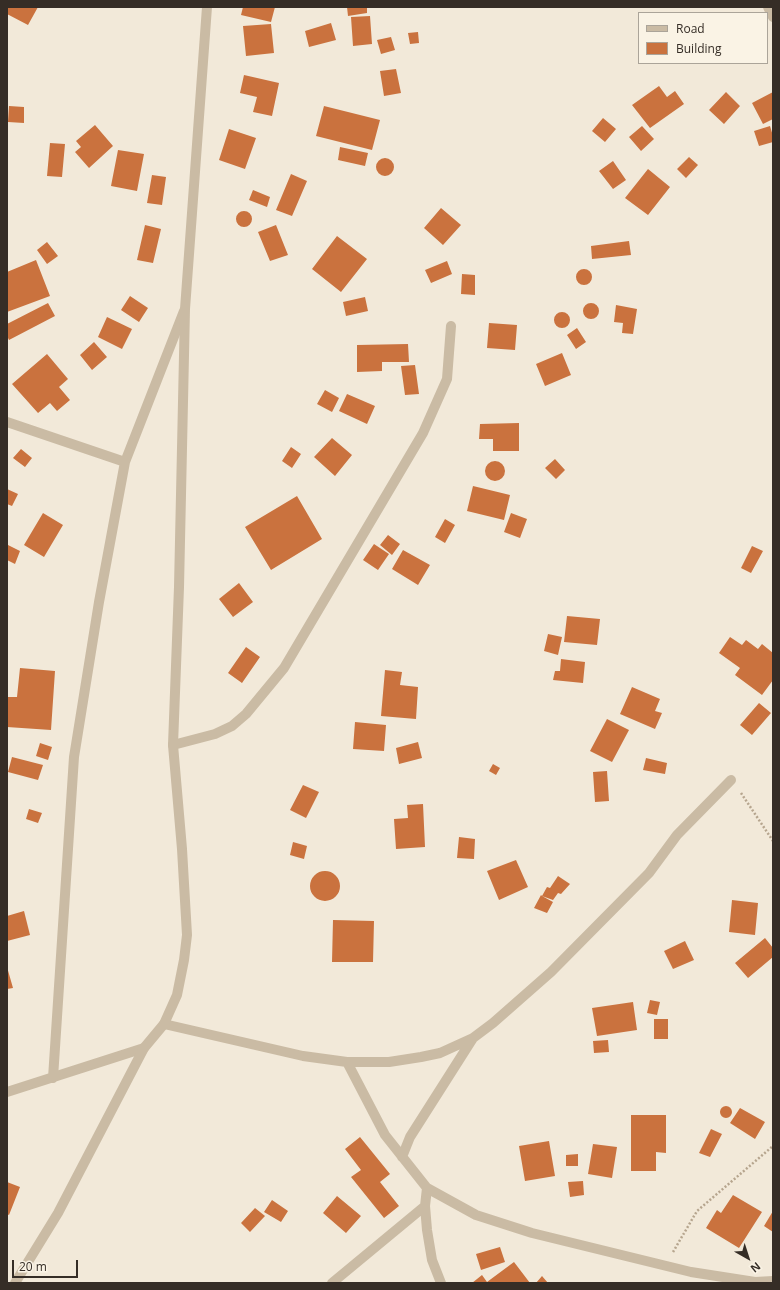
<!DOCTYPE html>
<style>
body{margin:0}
#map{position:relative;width:780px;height:1290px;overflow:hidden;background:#f2e9d9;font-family:"Open Sans",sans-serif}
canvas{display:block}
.frame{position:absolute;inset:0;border:8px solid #352d26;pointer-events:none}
.legend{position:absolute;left:638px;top:12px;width:130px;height:52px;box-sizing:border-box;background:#faf3e5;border:1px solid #aba499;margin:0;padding:5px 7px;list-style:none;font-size:12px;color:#352d26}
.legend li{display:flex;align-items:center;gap:8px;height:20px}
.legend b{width:20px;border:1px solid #aba499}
.north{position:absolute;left:728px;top:1238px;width:40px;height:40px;-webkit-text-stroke:3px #faf3e5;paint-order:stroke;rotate:141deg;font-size:11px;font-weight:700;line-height:16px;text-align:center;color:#352d26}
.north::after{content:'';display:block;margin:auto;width:14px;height:18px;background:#352d26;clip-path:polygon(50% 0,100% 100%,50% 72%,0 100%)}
.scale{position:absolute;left:12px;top:1260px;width:66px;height:18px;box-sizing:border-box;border:2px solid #352d26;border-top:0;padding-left:5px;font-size:12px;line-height:14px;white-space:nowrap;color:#352d26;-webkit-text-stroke:3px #faf3e5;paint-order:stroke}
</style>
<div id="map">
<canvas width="780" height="1290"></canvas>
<div class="frame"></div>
<ul class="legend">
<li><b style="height:5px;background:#cabba4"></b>Road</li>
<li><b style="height:11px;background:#ca723e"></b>Building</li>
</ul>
<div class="north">N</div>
<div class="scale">20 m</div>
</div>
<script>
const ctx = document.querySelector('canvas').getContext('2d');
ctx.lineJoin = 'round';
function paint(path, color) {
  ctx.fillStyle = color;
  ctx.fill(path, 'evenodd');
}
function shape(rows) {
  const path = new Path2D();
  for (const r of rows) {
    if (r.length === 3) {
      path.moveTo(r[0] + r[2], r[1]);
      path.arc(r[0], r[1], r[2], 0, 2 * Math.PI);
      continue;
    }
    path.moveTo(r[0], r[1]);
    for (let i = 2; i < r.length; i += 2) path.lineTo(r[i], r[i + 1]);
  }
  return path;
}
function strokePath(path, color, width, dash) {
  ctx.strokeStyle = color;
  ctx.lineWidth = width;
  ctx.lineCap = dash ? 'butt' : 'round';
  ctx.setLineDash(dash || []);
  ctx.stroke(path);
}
paint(shape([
 [7,7,38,7,28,25,7,14],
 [243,7,275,7,271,22,241,15],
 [347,7,367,7,367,13,348,16],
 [370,16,372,44,353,46,351,17],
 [331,23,336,40,309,47,305,31],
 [271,24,274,53,246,56,243,26],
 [418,32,419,43,410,44,408,33],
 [391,37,395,50,381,54,377,40],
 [396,69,401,93,384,96,380,71],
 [244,75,279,83,272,116,253,112,257,97,240,93],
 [659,86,667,97,675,91,684,104,650,128,632,105],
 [726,92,740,106,724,124,709,110],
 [773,92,773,119,763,124,752,103],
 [9,106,24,107,24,123,8,122],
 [324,106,380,120,372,150,316,136],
 [603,118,616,129,605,142,592,131],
 [95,125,113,146,89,168,75,152,81,147,76,141],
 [642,126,654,139,641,151,629,137],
 [770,126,773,136,773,142,759,146,754,131],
 [229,129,256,138,245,169,219,160],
 [50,143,65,144,62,177,47,176],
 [340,147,368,153,365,166,338,160],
 [118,150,144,154,137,191,111,186],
 [689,157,698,165,686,178,677,169],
 [385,167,9],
 [613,161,626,180,613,189,599,171],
 [648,169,670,187,648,215,625,198],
 [291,174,307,181,292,216,276,210],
 [152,175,166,177,162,205,147,203],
 [253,190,270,197,267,207,249,200],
 [441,208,461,225,443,245,424,228],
 [244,219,8],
 [145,225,161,229,153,263,137,260],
 [276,225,288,255,270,261,258,232],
 [337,236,367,259,341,292,312,269],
 [629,241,631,255,592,259,591,246],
 [47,242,58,256,47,264,37,250],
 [36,260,50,296,7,312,7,272],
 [447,261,452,274,431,283,425,270],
 [584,277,8],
 [462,274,475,275,475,295,461,294],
 [130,296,148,308,139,322,121,310],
 [365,297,368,311,346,316,343,302],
 [591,311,8],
 [48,303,55,316,9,340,7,336,7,324],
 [616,305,637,309,633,334,622,333,623,323,614,322],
 [562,320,8],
 [107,317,132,329,122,349,98,337],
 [489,323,517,325,515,350,487,348],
 [577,328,586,342,576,349,567,335],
 [94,342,107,357,92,370,80,355],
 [408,344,409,362,382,362,382,371,357,372,357,345],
 [562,353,571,375,545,386,536,364],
 [47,354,68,379,59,387,70,400,57,411,50,403,38,413,12,384],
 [415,365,419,394,405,395,401,366],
 [325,390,339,398,332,412,317,404],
 [347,394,375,406,367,424,339,411],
 [519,423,519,451,493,451,493,439,479,439,480,424],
 [332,438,352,455,335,476,314,457],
 [291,447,301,454,292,468,282,461],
 [21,449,32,458,25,467,13,458],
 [555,459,565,470,556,479,545,468],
 [495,471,10],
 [473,486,510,495,504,520,467,511],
 [7,489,18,494,12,506,7,504],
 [297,496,322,539,271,570,245,527],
 [43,513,63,525,44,557,24,545],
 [511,513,527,519,520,538,504,532],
 [445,519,455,525,445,543,435,537],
 [388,535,400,544,392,555,380,545],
 [374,544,389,554,378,570,363,560],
 [8,545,20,551,15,564,7,560],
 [752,546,763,551,751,573,741,568],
 [403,550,430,565,418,585,392,569],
 [239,583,253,602,233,617,219,599],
 [567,616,600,619,597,645,564,642],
 [548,634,562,637,558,655,544,651],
 [730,637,742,645,746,640,758,649,762,644,773,653,773,680,762,695,735,675,740,668,719,653],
 [246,647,260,657,242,683,228,673],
 [561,659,585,662,583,683,553,680,555,671,560,671],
 [20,668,55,671,51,730,7,727,7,697,17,697],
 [385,670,402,672,400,685,418,687,416,719,381,716],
 [632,687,660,699,655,711,662,713,655,729,620,714],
 [759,703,771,713,752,735,740,725],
 [607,719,629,730,612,762,590,751],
 [355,722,386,725,384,751,353,749],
 [418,742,422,758,399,764,396,748],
 [40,743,52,747,48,760,36,756],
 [12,757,43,765,38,780,8,772],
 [646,758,667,763,665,774,643,770],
 [493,764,500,768,496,775,489,771],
 [607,771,609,801,595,802,593,772],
 [303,785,319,792,306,818,290,810],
 [423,804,425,847,396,849,394,819,408,818,407,805],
 [29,809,42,813,38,823,26,819],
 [459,837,475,839,474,859,457,858],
 [293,842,307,846,304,859,290,855],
 [516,860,528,887,499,900,487,871],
 [325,886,15],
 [558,876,570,884,561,894,558,893,553,900,542,896,553,902,547,913,534,908,541,895,542,896,547,887,550,888],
 [732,900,758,903,755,935,729,932],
 [24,911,30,935,7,941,7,916],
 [333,920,374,921,373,962,332,962],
 [765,938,773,948,773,957,748,978,735,963],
 [685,941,694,960,673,969,664,951],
 [7,967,13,988,7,989],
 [650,1000,660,1002,657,1015,647,1013],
 [633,1002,637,1030,597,1036,592,1008],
 [654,1019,668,1019,668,1039,654,1039],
 [608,1040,609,1052,594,1053,593,1041],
 [726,1112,6],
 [740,1108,765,1122,755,1139,730,1123],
 [631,1115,666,1115,666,1153,656,1152,656,1171,631,1171],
 [711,1129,722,1134,710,1157,699,1153],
 [360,1137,390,1174,380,1182,399,1206,384,1218,351,1177,361,1170,345,1149],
 [549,1141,555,1176,525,1181,519,1146],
 [593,1144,617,1147,612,1178,588,1174],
 [578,1154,578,1166,566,1166,566,1155],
 [583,1181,584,1195,570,1197,568,1182],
 [7,1182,20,1187,9,1215,7,1214],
 [733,1195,762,1212,739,1248,706,1228,717,1210,721,1213],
 [337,1196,361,1216,346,1233,323,1213],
 [272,1200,288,1211,281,1222,264,1212],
 [255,1208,265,1216,250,1232,241,1223],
 [773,1211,773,1232,764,1226],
 [500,1247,505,1262,481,1270,476,1254],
 [514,1262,530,1283,472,1283,482,1275,487,1282],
 [542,1276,548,1283,536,1283]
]), '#ca723e');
strokePath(shape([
 [741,793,773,841],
 [673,1252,697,1211,773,1146]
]), '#b6a58e', 2.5, [2, 2]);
strokePath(shape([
 [7,422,125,462],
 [173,745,215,734,232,726,246,714,284,668,423,433,447,379,451,326],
 [164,1024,303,1056,347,1062,385,1135,427,1188,476,1215,532,1233,691,1272,755,1282,773,1281],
 [347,1062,389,1062,421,1057,440,1053,473,1038,493,1023,551,972,649,873,677,835,731,780],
 [53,1078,74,757,99,602,125,462,184,311],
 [7,1092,144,1048],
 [402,1157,410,1137,473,1038],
 [427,1188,425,1206,427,1230,432,1260,441,1283],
 [332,1283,425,1206]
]), '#cabba4', 10);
strokePath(shape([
 [768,7,773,17],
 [15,1283,58,1213,144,1048,164,1024,177,995,184,960,187,935,182,849,173,745,179,587,185,309,207,7]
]), '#cabba4', 10);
</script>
